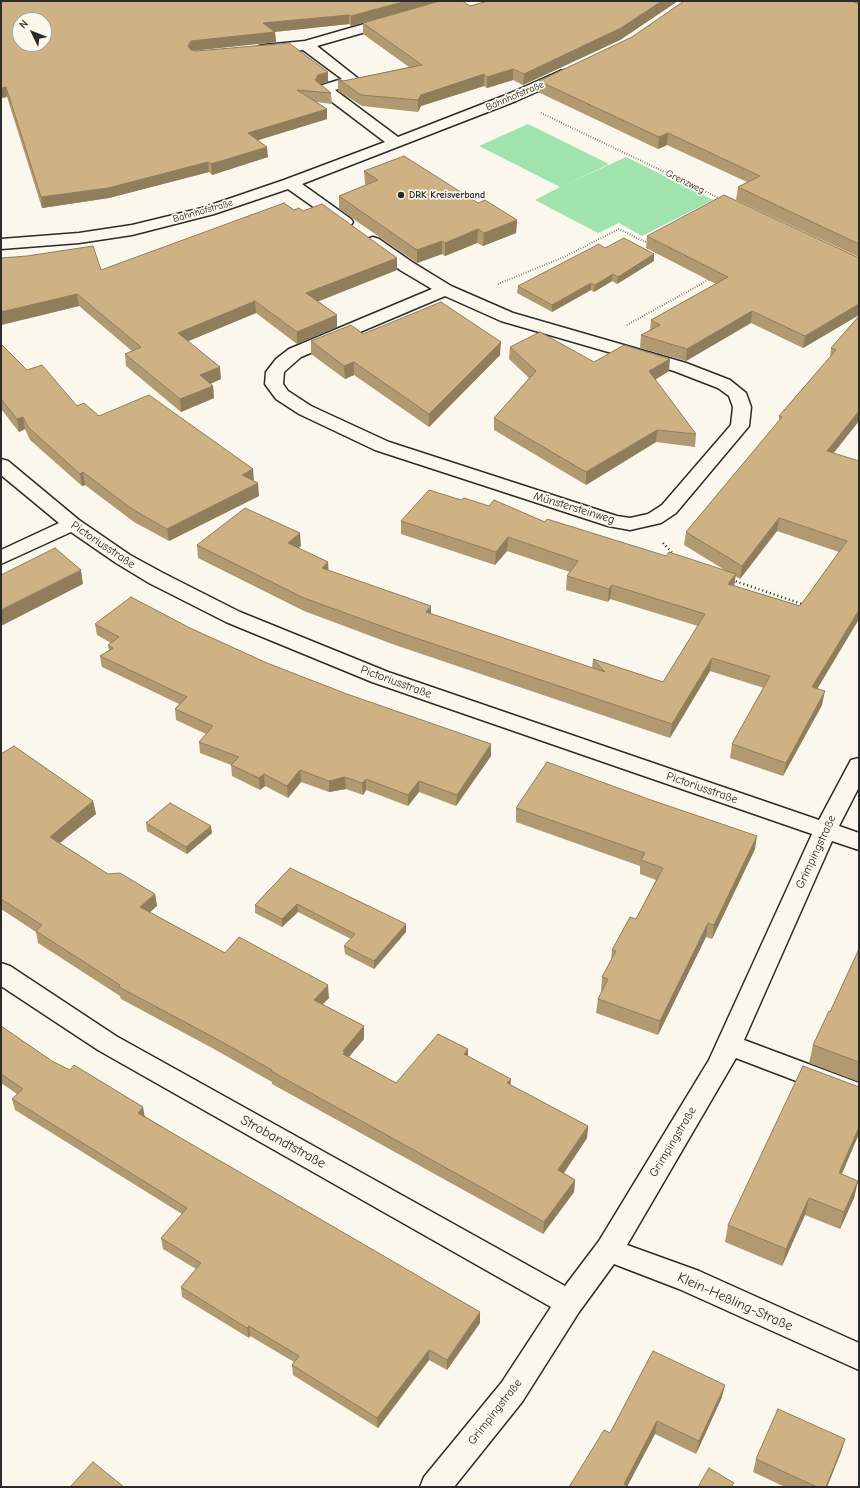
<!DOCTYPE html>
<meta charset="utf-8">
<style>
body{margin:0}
#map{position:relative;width:860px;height:1488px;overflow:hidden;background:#fbf7ec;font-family:"Comic Neue",sans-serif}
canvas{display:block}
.frame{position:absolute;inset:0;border:2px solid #2b2b2b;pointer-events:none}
.north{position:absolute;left:12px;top:12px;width:40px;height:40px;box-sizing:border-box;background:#fbf7ec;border:1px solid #a8a59f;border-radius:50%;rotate:313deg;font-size:11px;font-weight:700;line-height:16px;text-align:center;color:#2b2b2b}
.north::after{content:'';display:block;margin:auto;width:14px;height:18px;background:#2b2b2b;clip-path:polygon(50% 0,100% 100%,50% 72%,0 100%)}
</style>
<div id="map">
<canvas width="860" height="1488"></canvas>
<div class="frame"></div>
<div class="north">N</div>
</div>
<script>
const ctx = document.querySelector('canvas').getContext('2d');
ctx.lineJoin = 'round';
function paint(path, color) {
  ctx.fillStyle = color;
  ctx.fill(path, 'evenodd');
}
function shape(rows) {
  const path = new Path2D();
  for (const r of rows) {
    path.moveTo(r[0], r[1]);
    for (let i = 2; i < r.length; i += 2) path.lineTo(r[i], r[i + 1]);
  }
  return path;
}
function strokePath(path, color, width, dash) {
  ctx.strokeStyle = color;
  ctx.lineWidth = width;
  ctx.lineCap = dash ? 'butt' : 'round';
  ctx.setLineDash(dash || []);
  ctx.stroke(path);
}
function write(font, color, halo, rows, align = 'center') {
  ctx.font = font + ' "Comic Neue",sans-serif';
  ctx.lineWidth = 3.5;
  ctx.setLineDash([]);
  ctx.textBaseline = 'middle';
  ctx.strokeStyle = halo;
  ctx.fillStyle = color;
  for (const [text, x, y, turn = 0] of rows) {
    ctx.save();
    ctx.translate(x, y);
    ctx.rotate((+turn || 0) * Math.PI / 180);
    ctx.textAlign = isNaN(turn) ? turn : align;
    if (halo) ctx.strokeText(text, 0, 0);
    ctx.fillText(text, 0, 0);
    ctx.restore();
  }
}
paint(shape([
 [528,124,609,164,563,186,626,157,713,200,642,236,619,223,598,233,535,200,560,187,479,146]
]), '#a0e3ae');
const minor = shape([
 [392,16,397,17,399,20,397,23,317,46,360,80,358,83,335,90,398,137,506,95,560,71,565,70,570,71,572,74,570,77,516,101,302,184,351,219,353,222,351,225,345,227,339,225,288,189,214,214,132,235,79,243,1,249,1,239,79,233,132,225,202,208,284,180,385,142,319,92,317,89,319,86,342,79,303,50,264,53,259,52,257,49,259,46,264,45,305,41,392,16],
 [373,237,379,239,412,262,451,286,513,313,686,363,730,380,746,393,751,407,749,426,676,513,661,523,630,530,608,526,375,450,299,414,276,399,265,384,266,372,276,359,289,349,432,289,400,270,367,245,365,242,367,239,373,237],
 [445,296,501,321,674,371,718,388,729,396,733,407,731,425,662,505,648,514,630,518,617,516,389,442,311,406,288,391,283,384,284,372,301,357,445,296],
 [1,459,8,461,79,520,130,555,163,573,240,612,388,672,819,820,851,760,859,758,859,787,839,826,859,833,859,850,832,841,744,1040,859,1083,859,1105,736,1058,627,1245,699,1271,859,1343,859,1370,679,1289,614,1264,579,1312,522,1402,454,1487,420,1487,424,1477,502,1382,551,1307,98,1050,1,986,1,963,10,966,116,1036,565,1286,599,1241,709,1060,812,834,372,682,226,622,149,583,116,563,71,532,1,564,1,550,59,523,1,475,1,459]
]);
strokePath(minor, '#2b2b2b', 3);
strokePath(shape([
 [541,113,721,199],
 [498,284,564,257,619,229,645,242,648,241],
 [627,325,710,279]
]), '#2b2b2b', 2, [0.5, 2]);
strokePath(shape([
 [663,543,673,554],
 [732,580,805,605]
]), '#2b2b2b', 2.5, [1, 3]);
paint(minor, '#fbf7ec');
paint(shape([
 [1,1,470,6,488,1,678,1,620,40,523,85,513,80,487,88,484,86,421,106,418,112,362,106,338,91,338,79,343,81,409,67,363,34,363,23,418,7,351,26,349,24,275,32,276,42,194,50,328,82,320,84,331,93,332,104,316,102,327,109,327,119,258,140,268,157,212,175,209,172,109,198,42,208,7,97,1,98],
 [851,1,859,1,859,257,736,200,738,187,747,182,667,145,658,149,538,92,539,81,632,37],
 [364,171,478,203,517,220,516,233,483,246,477,243,445,256,442,254,417,263,339,209,339,196,366,185,365,184],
 [294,210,397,270,318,301,337,315,337,327,297,344,256,313,188,341,221,379,210,384,213,386,214,398,181,412,126,366,125,354,132,351,79,306,1,325,1,258,101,270],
 [647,236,859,258,859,315,803,348,751,323,686,361,640,348,641,335,650,331,651,320,716,284,646,248],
 [605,248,654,254,654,261,617,284,612,281,594,292,591,290,552,312,517,293,518,286],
 [859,316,859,421,833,453,859,461,859,619,817,689,822,705,783,776,730,758,732,744,764,688,710,671,670,738,395,645,304,611,198,558,197,545,301,546,298,548,328,562,328,570,431,614,592,668,593,659,663,682,698,626,610,599,608,602,566,590,567,576,570,572,507,551,495,565,401,534,401,521,461,500,489,506,666,556,728,572,684,545,686,532,779,421,779,416,830,357,831,348],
 [777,531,839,552,800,606,734,586,735,576,740,579],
 [363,334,500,355,429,427,354,375,345,379,311,354,311,341],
 [1,344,27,370,77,406,254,481,259,496,169,541,134,522,85,485,82,486,30,440,25,429,19,432,1,409],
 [510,347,594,362,669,371,655,380,696,434,695,447,656,442,586,485,494,430,494,418,529,378,509,359],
 [95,624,190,628,267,663,491,756,456,806,419,792,408,806,366,790,363,795,346,789,329,792,301,782,288,798,265,786,260,790,232,776,231,765,200,753,199,742,206,734,176,720,175,709,179,704,102,667,100,656,109,650,108,645,111,643,97,635],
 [1,754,93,801,96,814,60,843,108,874,155,894,157,906,150,912,225,953,329,998,322,1004,364,1026,364,1039,349,1057,396,1083,468,1049,468,1057,510,1085,588,1126,587,1138,564,1173,575,1180,574,1192,543,1234,272,1084,272,1082,214,1049,121,999,120,996,38,943,36,932,1,909],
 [516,808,755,849,712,939,706,937,658,1035,596,1013,598,999,602,991,601,991,602,977,611,961,612,950,636,919,656,880,640,874,640,866,516,822],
 [146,823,212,833,187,854,147,831],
 [290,868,406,932,374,969,345,954,344,946,351,939,298,912,282,927,255,913,255,905],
 [859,949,859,1082,809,1063,813,1045,830,1012],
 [1,1026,52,1061,145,1116,480,1323,447,1370,429,1360,378,1428,293,1375,292,1365,294,1362,250,1336,249,1338,182,1297,181,1287,196,1269,163,1249,161,1238,182,1214,15,1110,12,1099,17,1094,1,1083],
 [842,1174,858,1181,854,1198,840,1229,805,1215,782,1266,725,1242,728,1225],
 [722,1397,696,1454,655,1434,627,1486,569,1487,610,1433],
 [845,1439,841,1452,827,1487,785,1487,753,1472,756,1459]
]), '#b19971');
paint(shape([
 [406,1,440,1,351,26,351,16],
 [662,1,678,1,620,40,523,85,524,74],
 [349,15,349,24,263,33,263,23],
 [275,32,276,42,192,51,188,46,191,41],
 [513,69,513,80,487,88,487,77],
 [328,72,328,82,319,85,315,80,318,75],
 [484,74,484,86,421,106,418,112,418,100,421,95],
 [6,87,7,97,1,98,1,88],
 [327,109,327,119,249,143,248,133],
 [668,133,667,145,658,149,659,137],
 [267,147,268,157,212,175,211,164],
 [208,162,209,172,109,198,42,208,41,197],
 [517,220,516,233,483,246,484,233],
 [478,229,477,243,445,256,445,243],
 [442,241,442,254,417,263,417,250],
 [654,254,654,261,617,284,618,277],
 [397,258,397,270,307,306,306,293],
 [613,274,612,281,594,292,595,285],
 [591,283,591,290,552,312,552,305],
 [77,294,79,306,1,325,1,312],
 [255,301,256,313,179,345,178,333],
 [859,304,859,315,803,348,805,336],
 [752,311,751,323,686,361,687,349],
 [337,315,337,327,297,344,297,332],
 [501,342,500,355,429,427,429,414],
 [670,359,669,371,648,384,649,371],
 [354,362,354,375,345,379,344,366],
 [220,367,221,379,201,388,200,375],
 [213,386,214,398,181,412,180,399],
 [859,411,859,421,825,464,827,451],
 [23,417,25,429,19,432,17,419],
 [657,430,656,442,586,485,586,472],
 [253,469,254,481,242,475],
 [83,472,85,485,82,486,80,474],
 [258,483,259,496,169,541,167,529],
 [779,518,777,531,740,579,742,566],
 [300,533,301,546,288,556,288,543],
 [508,537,507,551,495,565,496,552],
 [328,562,329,575,322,568],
 [81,570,83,584,1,626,1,610],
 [736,574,734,587,728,584],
 [612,585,610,599,608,602,609,589],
 [431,606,431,620,426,612],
 [859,610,859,619,810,701,812,687],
 [712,658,710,671,670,738,672,724],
 [825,691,822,705,783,776,786,763],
 [491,744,491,756,456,806,457,795],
 [300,770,301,782,288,798,287,786],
 [264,774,265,786,260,790,259,778],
 [345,777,346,789,329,792,329,781],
 [366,779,366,790,363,795,362,783],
 [419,781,419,792,408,806,408,795],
 [93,801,96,814,52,849,50,837],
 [211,826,212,833,187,854,186,847],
 [757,836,755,849,712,939,714,925],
 [155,894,157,906,142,919,140,907],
 [297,904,298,912,282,927,282,919],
 [708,923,706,937,658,1035,660,1021],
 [406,924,406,932,374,969,374,961],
 [328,985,329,998,315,1012,314,1000],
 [364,1026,364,1039,345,1061,344,1067,343,1051],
 [468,1049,468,1062,464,1054],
 [511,1079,510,1091,507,1083],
 [143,1107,145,1118,138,1113],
 [588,1126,587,1138,557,1183,558,1170],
 [859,1127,859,1134,835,1190,839,1173],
 [575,1180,574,1192,543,1234,544,1222],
 [858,1181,854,1198,840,1229,844,1212],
 [809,1198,805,1215,782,1266,786,1249],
 [480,1312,480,1323,447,1370,447,1360],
 [249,1326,250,1336,249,1338,247,1328],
 [429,1350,429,1360,378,1428,377,1418],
 [725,1385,722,1397,696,1454,699,1441],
 [657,1421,655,1434,627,1487,624,1484],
 [845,1439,841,1452,827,1487,826,1487]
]), '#907d5c');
const building = shape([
 [1,1,406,1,351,16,349,15,263,23,275,32,191,41,188,46,191,50,196,51,289,43,328,72,318,75,315,80,331,93,297,90,327,109,248,133,267,147,211,164,208,162,108,188,41,197,6,87,1,88,1,1],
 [20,20,44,20,44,44,20,44,20,20],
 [440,1,462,1,470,6,488,1,662,1,621,28,524,74,513,69,487,77,484,74,421,95,418,100,361,95,338,79,343,81,422,65,363,23,440,1],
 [684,1,851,1,859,4,859,244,738,187,760,176,668,133,659,137,539,81,632,37,684,1],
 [404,156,478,203,485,200,517,220,484,233,478,229,445,243,442,241,417,250,339,196,378,180,364,171,404,156],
 [724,195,859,258,859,304,805,336,752,311,687,349,641,335,660,325,651,320,728,277,647,236,724,195],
 [284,203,294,210,299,208,303,211,322,204,397,258,306,293,337,315,297,332,255,301,178,333,220,367,200,375,213,386,180,399,125,354,141,347,77,294,1,312,1,258,27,256,93,246,101,270,284,203],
 [624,238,654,254,618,277,613,274,595,285,591,283,552,305,518,286,599,244,605,248,624,238],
 [441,302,501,342,429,414,354,362,344,366,311,341,351,325,363,334,441,302],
 [859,316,859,411,827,451,859,461,859,610,812,687,825,691,786,763,732,744,770,676,712,658,672,724,395,631,304,598,197,545,245,508,300,533,288,543,328,562,322,568,431,606,426,612,605,672,593,659,663,682,705,614,612,585,609,589,567,576,578,561,508,537,496,552,401,521,429,490,461,500,464,498,489,506,494,500,545,522,547,519,666,556,669,552,736,574,728,584,800,606,847,541,779,518,742,566,686,532,782,417,779,416,836,350,831,348,859,316],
 [540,332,594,362,624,345,670,359,649,371,696,434,657,430,586,472,494,418,536,371,510,347,540,332],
 [1,344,27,370,42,365,77,406,84,403,99,416,149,395,253,469,242,475,258,483,167,529,132,509,83,472,80,474,28,427,23,417,17,419,1,399,1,344],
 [55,548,81,570,1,610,1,575,55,548],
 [131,597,190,628,267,663,347,694,491,744,457,795,419,781,408,795,366,779,362,783,345,777,329,781,300,770,287,786,264,774,259,778,231,765,239,757,199,742,213,726,175,709,187,697,100,656,113,648,108,645,119,637,95,624,131,597],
 [14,746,93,801,50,837,108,874,120,873,155,894,140,907,225,953,239,937,328,985,314,1000,364,1026,343,1051,345,1052,343,1054,396,1083,438,1034,468,1049,464,1054,511,1079,507,1083,588,1126,558,1170,575,1180,544,1222,271,1071,272,1070,213,1037,119,987,120,985,36,931,42,925,1,899,1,754,14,746],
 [547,762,651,800,757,836,714,925,708,923,660,1021,598,999,608,979,602,977,616,951,612,950,630,917,636,919,663,868,641,860,645,853,516,808,547,762],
 [170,803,211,826,186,847,146,823,170,803],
 [290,868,406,924,374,961,344,946,355,934,297,904,282,919,255,905,290,868],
 [859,949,859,1062,813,1045,829,1011,830,1012,859,949],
 [1,1026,52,1061,70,1070,74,1065,143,1107,138,1113,155,1123,480,1312,447,1360,429,1350,377,1418,292,1365,299,1356,249,1326,247,1328,181,1287,201,1263,161,1238,187,1208,12,1099,23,1089,1,1074,1,1026],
 [803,1066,859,1087,859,1127,839,1173,858,1181,844,1212,809,1198,786,1249,728,1225,803,1066],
 [653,1351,725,1385,699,1441,657,1421,624,1484,629,1487,569,1487,604,1430,610,1433,653,1351],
 [778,1409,845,1439,826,1487,817,1487,756,1459,778,1409],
 [93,1462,124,1487,70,1487,93,1462],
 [709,1468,734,1483,731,1487,698,1487,709,1468]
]);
paint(building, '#ceb283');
strokePath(building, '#907d5c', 1);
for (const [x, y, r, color] of [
 [401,195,4,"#2b2b2b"]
]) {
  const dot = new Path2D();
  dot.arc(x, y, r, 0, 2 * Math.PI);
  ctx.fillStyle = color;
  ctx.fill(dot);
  strokePath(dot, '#fbf7ec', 1.5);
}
write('10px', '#2b2b2b', '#fbf7ec', [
 ["Bahnhofstraße",515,96,-23],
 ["Grenzweg",685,182,26],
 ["Bahnhofstraße",203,211,-16]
]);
write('bold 10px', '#2b2b2b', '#fbf7ec', [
 ["DRK Kreisverband",409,195]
], 'left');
write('12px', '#2b2b2b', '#fbf7ec', [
 ["Münstersteinweg",574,508,17],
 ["Pictoriusstraße",103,545,34],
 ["Pictoriusstraße",396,682,20],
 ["Pictoriusstraße",702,788,19],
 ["Grimpingstraße",816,852,-65],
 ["Grimpingstraße",673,1142,-59],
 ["Grimpingstraße",495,1412,-52]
]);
write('14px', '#2b2b2b', '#fbf7ec', [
 ["Strobandtstraße",283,1142,29],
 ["Klein-Heßling-Straße",735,1302,24]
]);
</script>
